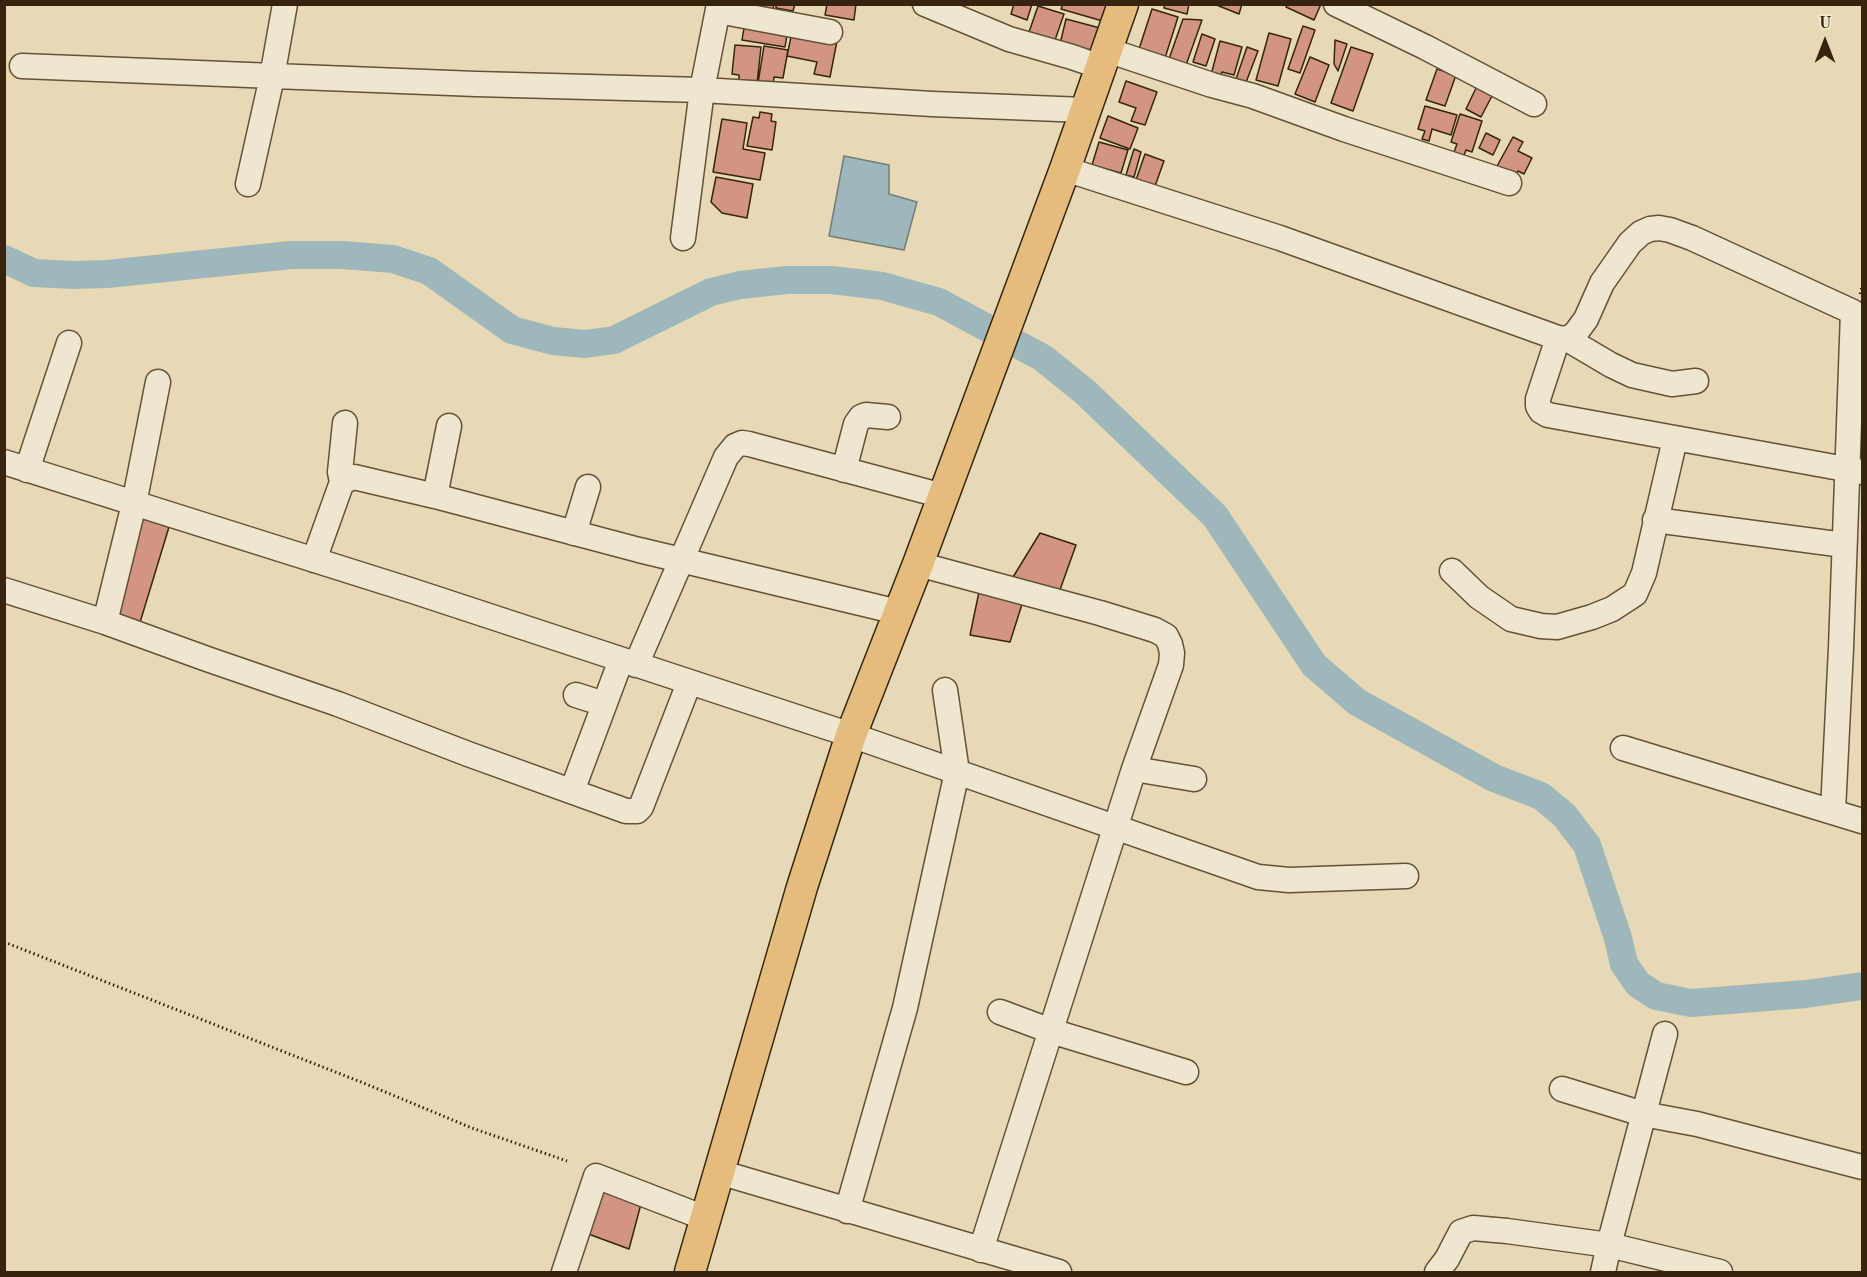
<!DOCTYPE html>
<style>
body{margin:0}
#map{position:relative;width:1867px;height:1277px;overflow:hidden;background:#e7d9b6;font-family:"Old Standard TT",serif}
canvas{display:block}
.frame{position:absolute;inset:0;border:6px solid #37240f;pointer-events:none}
.north{position:absolute;left:1795px;top:12px;width:60px;height:60px;-webkit-text-stroke:4px #efe6d0;paint-order:stroke;rotate:0deg;font-size:16px;font-weight:700;line-height:24px;text-align:center;color:#37240f}
.north::after{content:'';display:block;margin:auto;width:21px;height:27px;background:#37240f;clip-path:polygon(50% 0,100% 100%,50% 72%,0 100%)}
</style>
<div id="map">
<canvas width="1867" height="1277"></canvas>
<div class="frame"></div>
<div class="north">U</div>
</div>
<script>
const ctx = document.querySelector('canvas').getContext('2d');
ctx.lineJoin = 'round';
function paint(path, color) {
  ctx.fillStyle = color;
  ctx.fill(path, 'evenodd');
}
function shape(rows) {
  const path = new Path2D();
  for (const r of rows) {
    path.moveTo(r[0], r[1]);
    for (let i = 2; i < r.length; i += 2) path.lineTo(r[i], r[i + 1]);
  }
  return path;
}
function strokePath(path, color, width, dash) {
  ctx.strokeStyle = color;
  ctx.lineWidth = width;
  ctx.lineCap = dash ? 'butt' : 'round';
  ctx.setLineDash(dash || []);
  ctx.stroke(path);
}
const water = shape([
 [844,156,889,165,889,194,917,202,904,250,829,236,844,156]
]);
paint(water, '#9db7ba');
strokePath(water, '#747c76', 1.5);
strokePath(shape([
 [4,259,34,273,73,275,107,274,291,255,343,255,393,259,429,271,512,330,553,341,585,344,614,340,711,292,740,285,787,280,832,280,882,286,939,302,1043,358,1085,392,1215,516,1314,665,1357,702,1494,778,1541,796,1564,815,1587,845,1618,938,1624,964,1638,984,1656,996,1691,1003,1806,994,1862,986]
]), '#9db7ba', 28);
const building = shape([
 [743,4,774,4,772,15,743,4],
 [776,4,795,4,793,11,776,8,776,4],
 [827,4,856,4,854,20,825,15,827,4],
 [1014,4,1032,4,1027,20,1011,14,1014,4],
 [1063,4,1111,4,1106,22,1061,9,1063,4],
 [1165,4,1189,4,1187,14,1164,8,1165,4],
 [1214,4,1242,4,1239,14,1214,4],
 [1287,4,1321,4,1314,20,1286,7,1287,4],
 [1038,6,1064,14,1054,43,1028,35,1038,6],
 [1152,9,1178,17,1165,58,1139,49,1152,9],
 [1066,19,1100,28,1093,52,1060,44,1066,19],
 [1183,19,1202,20,1186,65,1169,59,1183,19],
 [745,22,788,29,785,47,742,40,745,22],
 [1303,26,1315,30,1300,73,1288,69,1303,26],
 [792,32,837,41,830,77,814,74,817,62,787,56,792,32],
 [1269,33,1291,39,1278,86,1256,80,1269,33],
 [1202,34,1215,39,1206,66,1193,62,1202,34],
 [1335,40,1347,44,1338,71,1334,64,1335,40],
 [1220,41,1242,47,1234,75,1222,72,1220,77,1211,75,1220,41],
 [735,45,761,47,757,84,739,82,739,75,732,74,735,45],
 [764,46,788,50,783,78,774,77,773,85,758,83,764,46],
 [1247,47,1258,51,1245,85,1235,82,1247,47],
 [1351,47,1373,54,1353,111,1331,103,1351,47],
 [1310,57,1329,65,1315,102,1295,94,1310,57],
 [1437,69,1456,75,1445,106,1426,100,1437,69],
 [1126,81,1157,92,1145,125,1131,121,1136,108,1119,102,1126,81],
 [1477,86,1493,94,1481,117,1466,109,1477,86],
 [1425,106,1457,115,1451,135,1432,129,1429,141,1422,139,1425,131,1418,129,1425,106],
 [760,112,772,114,771,121,776,122,772,150,747,146,753,117,759,118,760,112],
 [1460,114,1482,121,1472,152,1466,150,1463,158,1453,155,1457,144,1451,142,1460,114],
 [1108,116,1138,128,1130,149,1100,138,1108,116],
 [722,119,747,123,743,149,765,153,760,180,713,172,722,119],
 [1486,133,1500,140,1493,155,1479,148,1486,133],
 [1513,137,1523,142,1518,151,1532,158,1524,174,1518,171,1514,177,1496,168,1513,137],
 [1099,142,1128,150,1121,173,1092,165,1099,142],
 [1134,149,1141,152,1134,177,1126,175,1134,149],
 [1145,154,1164,161,1155,186,1136,180,1145,154],
 [716,177,753,184,747,218,722,213,711,202,716,177],
 [141,518,169,527,138,629,113,618,141,518],
 [1040,533,1076,545,1056,601,1010,582,1040,533],
 [980,587,1024,598,1010,642,970,635,980,587],
 [599,1185,641,1204,629,1249,583,1232,599,1185]
]);
paint(building, '#d29583');
strokePath(building, '#37240f', 1.5);
const minor = shape([
 [925,4,1009,39,1072,57,1101,67],
 [1336,4,1425,47,1534,104],
 [718,11,830,32],
 [1107,50,1212,85,1253,96,1344,129,1509,183],
 [22,66,476,84,702,90,932,104,1085,110],
 [1065,169,1280,238,1558,338,1538,399,1538,406,1541,411,1548,415,1862,472],
 [248,184,272,77,285,4],
 [683,238,702,90,719,4],
 [1558,338,1567,339,1575,334,1586,319,1602,283,1630,243,1641,233,1650,229,1659,228,1670,230,1692,238,1853,312,1841,648,1833,811],
 [1567,339,1611,365,1632,375,1672,384,1696,381],
 [4,462,413,591,851,735,1258,877,1289,880,1406,876],
 [27,470,69,343],
 [844,470,856,424,861,417,866,415,888,417],
 [342,482,340,472,345,423],
 [435,496,449,426],
 [1655,520,1844,545],
 [574,533,588,487],
 [314,560,342,482,354,477,435,496,639,550,898,612],
 [918,564,1100,613,1155,630,1166,636,1170,644,1172,653,1171,665,1134,769,981,1250],
 [1452,571,1479,597,1511,619,1541,626,1557,627,1592,617,1612,609,1635,594,1644,573,1675,439],
 [4,590,105,622,207,659,338,704,468,754,626,811,637,811,641,807,689,683],
 [105,622,134,504,158,382],
 [636,665,726,457,735,446,742,443,749,444,943,496],
 [576,695,604,704],
 [1623,748,1862,821],
 [1134,769,1194,779],
 [572,791,621,660],
 [1000,1012,1051,1031,1186,1072],
 [1562,1089,1643,1114,1697,1124,1862,1167],
 [719,1172,1059,1272],
 [847,1211,905,1008,957,772,945,690],
 [564,1272,596,1176,705,1218],
 [1437,1272,1447,1259,1461,1232,1473,1228,1507,1231,1609,1245,1720,1272],
 [1603,1272,1609,1245,1665,1034]
]);
const major = shape([
 [690,1272,802,887,851,735,918,564,1065,169,1123,4]
]);
strokePath(minor, '#635139', 27);
strokePath(major, '#37240f', 33);
strokePath(shape([
 [1860,294,1862,287],
 [4,942,366,1084,472,1128,567,1161]
]), '#37240f', 3, [1.5, 3]);
strokePath(minor, '#efe6d0', 24);
strokePath(major, '#e4bc7b', 30);
</script>
